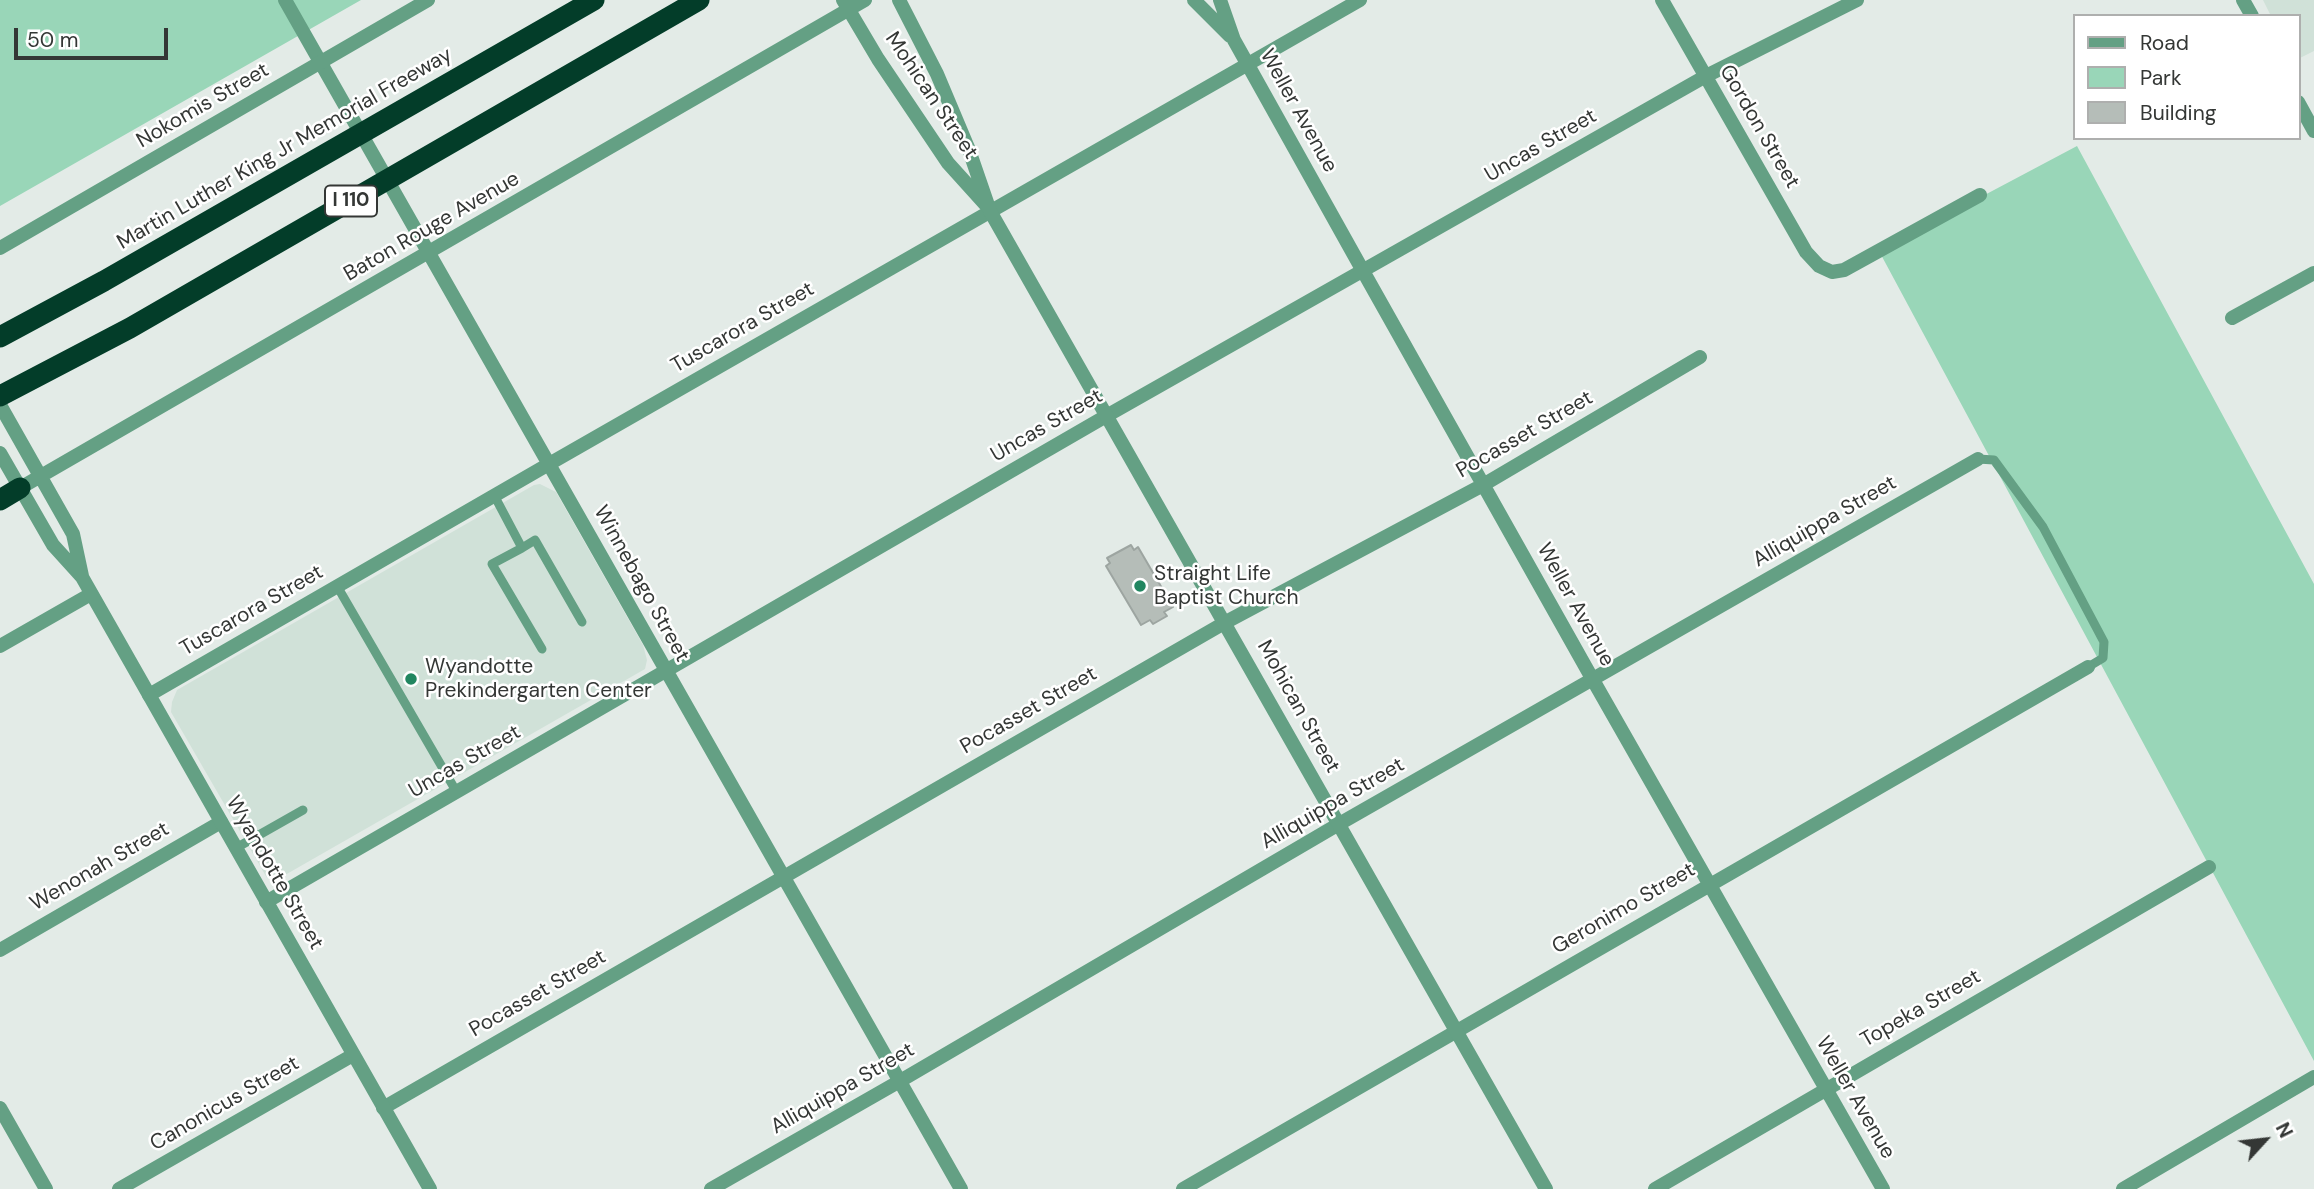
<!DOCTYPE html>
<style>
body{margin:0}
#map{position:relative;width:2314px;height:1189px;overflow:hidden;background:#e3ebe7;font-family:"DM Sans",sans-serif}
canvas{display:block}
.legend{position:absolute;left:2073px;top:14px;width:228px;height:126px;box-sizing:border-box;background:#fff;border:2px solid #aeafae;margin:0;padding:9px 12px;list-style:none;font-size:21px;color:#343735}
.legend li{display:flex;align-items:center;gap:14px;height:35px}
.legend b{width:35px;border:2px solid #aeafae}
.north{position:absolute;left:2230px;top:1105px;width:70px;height:70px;-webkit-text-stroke:5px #fff;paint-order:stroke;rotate:63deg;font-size:19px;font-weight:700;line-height:28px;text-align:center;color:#343735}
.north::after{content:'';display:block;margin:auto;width:24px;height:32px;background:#343735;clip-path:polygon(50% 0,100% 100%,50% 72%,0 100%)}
.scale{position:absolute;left:14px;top:28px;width:154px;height:32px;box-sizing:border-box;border:4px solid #343735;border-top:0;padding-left:9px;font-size:21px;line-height:24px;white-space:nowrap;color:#343735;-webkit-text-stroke:5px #fff;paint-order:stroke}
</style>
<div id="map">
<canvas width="2314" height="1189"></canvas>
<ul class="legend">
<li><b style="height:9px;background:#64a084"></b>Road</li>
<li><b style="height:19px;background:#99d6b8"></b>Park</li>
<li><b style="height:19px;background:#b5bdb8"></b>Building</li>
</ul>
<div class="north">N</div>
<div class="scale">50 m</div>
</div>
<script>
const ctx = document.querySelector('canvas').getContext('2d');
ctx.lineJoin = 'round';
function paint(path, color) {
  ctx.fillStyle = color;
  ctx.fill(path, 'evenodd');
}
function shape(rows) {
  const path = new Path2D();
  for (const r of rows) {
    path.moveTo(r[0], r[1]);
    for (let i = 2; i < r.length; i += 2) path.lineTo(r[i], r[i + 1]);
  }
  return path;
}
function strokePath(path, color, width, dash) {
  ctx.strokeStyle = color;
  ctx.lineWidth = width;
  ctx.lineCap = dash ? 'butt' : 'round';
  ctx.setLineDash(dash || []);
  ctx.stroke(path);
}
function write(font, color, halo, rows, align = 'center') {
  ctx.font = font + ' "DM Sans",sans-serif';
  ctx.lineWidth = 5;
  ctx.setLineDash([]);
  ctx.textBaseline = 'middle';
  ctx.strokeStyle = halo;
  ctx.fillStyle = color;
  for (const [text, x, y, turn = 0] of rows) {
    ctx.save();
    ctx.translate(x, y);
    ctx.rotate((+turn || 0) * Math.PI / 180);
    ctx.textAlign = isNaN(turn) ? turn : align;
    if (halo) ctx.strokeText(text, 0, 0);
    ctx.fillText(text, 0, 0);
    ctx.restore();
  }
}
paint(shape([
 [2263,0,2314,0,2314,51,2298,59,2298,16,2271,16],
 [540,484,556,492,643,645,647,660,645,669,285,875,273,880,267,878,171,712,172,702,177,690,534,485]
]), '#d0e1d8');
paint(shape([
 [0,0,361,0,0,206],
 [2077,146,2314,584,2314,1061,1879,251]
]), '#99d6b8');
const building = shape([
 [1131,545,1134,550,1138,547,1173,607,1164,612,1167,616,1153,624,1150,620,1141,625,1106,566,1110,563,1107,558,1131,545]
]);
paint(building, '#b5bdb8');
strokePath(building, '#9da5a1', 2);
strokePath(shape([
 [1978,459,1994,460,2043,527,2104,642,2103,658,2088,667],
 [494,495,522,548,535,540,582,622],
 [522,548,492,564,542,649],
 [337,586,456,791],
 [236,848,303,810]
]), '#64a084', 9);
strokePath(shape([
 [285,0,961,1189],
 [1194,0,1230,36],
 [1220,0,1234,40,1363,271,1593,680,1883,1189],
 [1662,0,1806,252,1819,266,1832,272,1844,270,1980,195],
 [2243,0,2252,16],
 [2298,102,2314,131],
 [2232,318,2314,273],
 [0,646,91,594],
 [149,695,549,464,1360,0],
 [266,902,1108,415,1706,76,1857,0],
 [0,950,221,822],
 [0,1108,46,1189],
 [383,1108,1226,622,1483,485,1700,357],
 [119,1189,353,1055],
 [711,1189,900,1081,1339,824,1978,459],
 [1183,1189,2088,667],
 [1655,1189,2209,867],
 [2123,1189,2314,1077]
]), '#64a084', 14);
strokePath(shape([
 [843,0,878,59,948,163,985,204],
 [899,0,937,74,969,150,990,211,1546,1189],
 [0,248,428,0],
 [0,405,73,534,82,576],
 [0,453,53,545,82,577,430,1189],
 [20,488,865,0]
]), '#64a084', 14);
strokePath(shape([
 [0,500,20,488]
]), '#033d29', 21);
strokePath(shape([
 [0,337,104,281,594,0],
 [0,396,130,328,699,0]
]), '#033d29', 21);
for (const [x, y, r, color] of [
 [1140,586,7,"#218660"],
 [411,679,7,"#218660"]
]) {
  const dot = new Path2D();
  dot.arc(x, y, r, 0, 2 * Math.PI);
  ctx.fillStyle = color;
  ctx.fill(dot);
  strokePath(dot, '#fff', 2.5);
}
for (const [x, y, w] of [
 [351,201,52]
]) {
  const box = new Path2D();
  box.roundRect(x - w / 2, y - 15.5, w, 31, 5);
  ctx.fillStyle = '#fff';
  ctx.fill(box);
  strokePath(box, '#343735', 2);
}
write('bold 19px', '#343735', null, [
 ["I 110",351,201]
]);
write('21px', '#343735', '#fff', [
 ["Mohican Street",931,96,56],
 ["Nokomis Street",203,106,-30],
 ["Weller Avenue",1298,111,61],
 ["Gordon Street",1759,127,60],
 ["Uncas Street",1541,146,-30],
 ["Martin Luther King Jr Memorial Freeway",285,149,-30],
 ["Baton Rouge Avenue",432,227,-30],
 ["Tuscarora Street",743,328,-30],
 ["Uncas Street",1047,426,-30],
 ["Pocasset Street",1525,435,-30],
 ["Alliquippa Street",1825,522,-30],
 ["Winnebago Street",641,584,61],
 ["Weller Avenue",1575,605,61],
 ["Tuscarora Street",252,611,-30],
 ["Mohican Street",1298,707,61],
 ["Pocasset Street",1029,711,-30],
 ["Uncas Street",465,762,-30],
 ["Alliquippa Street",1333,804,-30],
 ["Wenonah Street",100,867,-30],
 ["Wyandotte Street",274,873,60],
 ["Geronimo Street",1624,909,-30],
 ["Pocasset Street",538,994,-30],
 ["Topeka Street",1921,1009,-30],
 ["Alliquippa Street",843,1089,-30],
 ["Weller Avenue",1855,1098,60],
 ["Canonicus Street",225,1104,-30]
]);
write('21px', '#343735', '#fff', [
 ["Straight Life",1154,574],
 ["Baptist Church",1154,598],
 ["Wyandotte",425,667],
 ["Prekindergarten Center",425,691]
], 'left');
</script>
